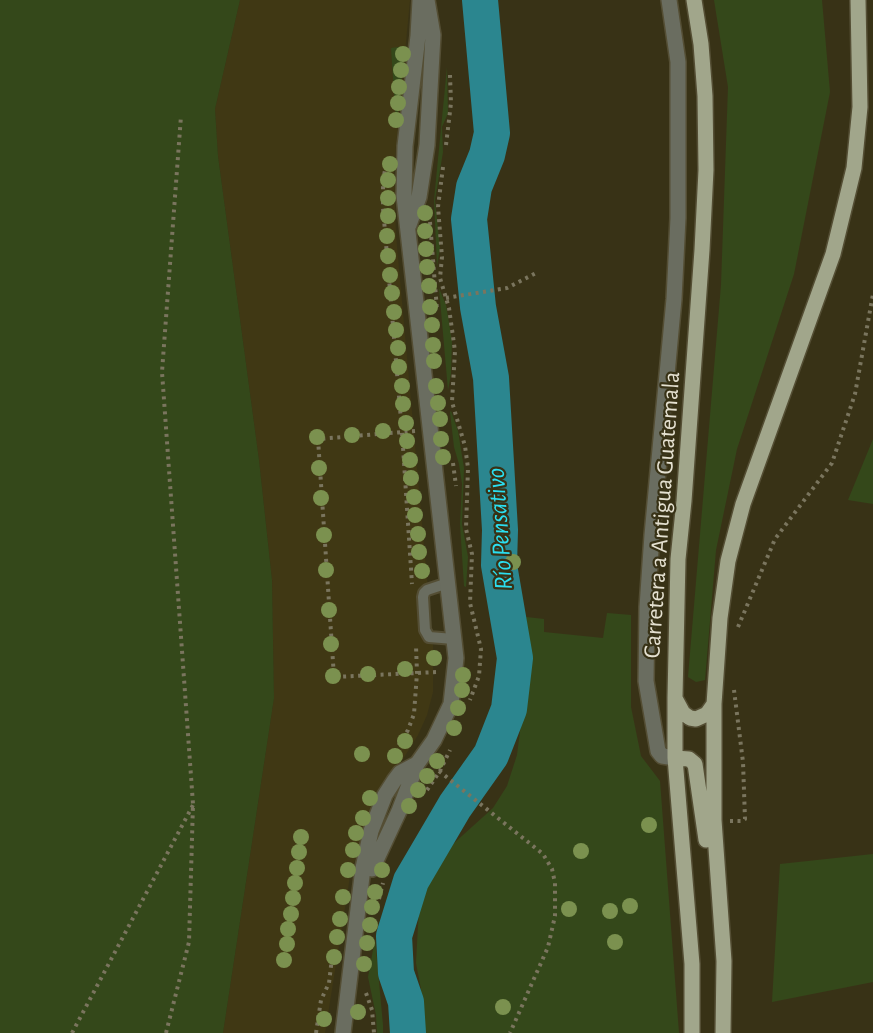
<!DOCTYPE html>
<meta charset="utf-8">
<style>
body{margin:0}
canvas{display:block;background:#383216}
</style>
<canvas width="873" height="1033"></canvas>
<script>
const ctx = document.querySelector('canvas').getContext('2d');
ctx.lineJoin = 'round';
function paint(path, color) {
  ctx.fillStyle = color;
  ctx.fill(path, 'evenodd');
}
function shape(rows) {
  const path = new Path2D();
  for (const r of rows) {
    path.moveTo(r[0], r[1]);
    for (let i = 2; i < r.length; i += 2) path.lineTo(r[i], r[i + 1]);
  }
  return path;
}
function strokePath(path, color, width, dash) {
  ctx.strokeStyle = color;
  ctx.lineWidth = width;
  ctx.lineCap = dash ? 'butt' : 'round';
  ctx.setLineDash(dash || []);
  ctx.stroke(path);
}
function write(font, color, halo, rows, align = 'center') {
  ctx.font = font + ' "Alegreya Sans",sans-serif';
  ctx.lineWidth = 4.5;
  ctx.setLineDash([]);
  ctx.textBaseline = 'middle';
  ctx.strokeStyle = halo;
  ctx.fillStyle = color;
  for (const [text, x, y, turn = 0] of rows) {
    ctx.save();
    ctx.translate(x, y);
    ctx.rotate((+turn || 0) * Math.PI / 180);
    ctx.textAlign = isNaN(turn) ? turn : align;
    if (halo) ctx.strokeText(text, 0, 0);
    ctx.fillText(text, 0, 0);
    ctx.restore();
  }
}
paint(shape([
 [240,0,410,0,394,167,396,236,433,645,433,692,427,715,418,735,381,794,363,834,350,876,325,1033,223,1033,274,698,272,580,259,460,218,156,215,109]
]), '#403814');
paint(shape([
 [0,0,240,0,215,109,218,156,259,460,272,580,274,698,223,1033,0,1033],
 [714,0,822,0,830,92,794,274,737,449,716,550,705,680,696,682,688,677,721,285,728,87],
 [405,46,397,123,396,124,391,48],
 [447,67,448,113,442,127,443,152,435,200,440,248,437,266,434,200],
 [439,288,446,305,452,341,451,374,448,390],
 [451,411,458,431,464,468,462,524,468,557,466,587,464,586,460,524,462,484,459,464,454,447,450,412],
 [873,439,873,504,848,500],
 [607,613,631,615,631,707,641,756,660,781,679,1033,422,1033,421,989,416,963,419,909,427,878,443,853,493,808,507,786,517,755,529,662,526,617,544,619,544,632,603,638],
 [873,854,873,982,772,1002,780,864],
 [375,939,383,1025,383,1033,377,1033,376,1015,368,977]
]), '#34481a');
strokePath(shape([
 [408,1033,406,1002,396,973,394,936,411,881,455,806,491,755,509,709,515,658,499,565,500,530,491,378,478,307,469,219,474,187,487,155,492,133,480,0]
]), '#2b868f', 36);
const service = shape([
 [448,583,427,590,424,593,423,597,425,630,429,637,454,639]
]);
const minor = shape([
 [409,225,419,197,427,145,433,35,427,0],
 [372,869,399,811,417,764,434,740,451,704,456,658,404,196,405,146,418,36,420,0],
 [343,1033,363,868,371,831,385,795,394,781,400,773,417,764]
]);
const tertiary = shape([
 [669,0,678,62,678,218,674,299,652,535,647,607,646,681,658,751,662,756,675,758]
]);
const primary = shape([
 [676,700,683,713,690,718,696,719,707,714,714,704],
 [675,758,689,759,695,764,706,840],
 [692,1033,692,964,675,758,675,697,678,559,684,501,702,250,706,170,705,96,701,44,694,0],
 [723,1033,724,961,714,820,714,704,720,618,728,561,743,504,833,254,854,168,860,107,858,0]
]);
strokePath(service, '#544e34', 14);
strokePath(minor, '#544e34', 18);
strokePath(tertiary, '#544e34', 18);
strokePath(primary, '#544e34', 18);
strokePath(shape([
 [446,145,451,103,450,75],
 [386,164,383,182,383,208,402,432,412,584],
 [443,167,438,207,442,257,440,278,449,308,455,351,452,402,465,446,468,468,466,529,472,554,470,603,481,649,479,676,470,700],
 [430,222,437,310],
 [446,298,507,288,536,273],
 [415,431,318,439,334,677,437,672],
 [453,463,456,486],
 [738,627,775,539,832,463,855,394,873,294],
 [391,758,408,730,414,714,417,673,416,646],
 [439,771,543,854,552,869,555,883,555,916,548,947,510,1033],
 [427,790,440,771,450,750],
 [730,821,742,821,745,819,743,762,734,690],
 [379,899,383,883],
 [366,993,372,1010,374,1033],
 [72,1033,193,805],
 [166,1033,189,942,193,804,162,372,181,116],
 [316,1033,321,1000,329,983,332,958]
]), '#7a755e', 4, [3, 4.5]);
strokePath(service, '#6a6d60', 10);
strokePath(minor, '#6a6d60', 15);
strokePath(tertiary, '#6a6d60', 15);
strokePath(primary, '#a1a68b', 15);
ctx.fillStyle = '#7b914f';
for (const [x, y] of [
 [403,54],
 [401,70],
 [399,87],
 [398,103],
 [396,120],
 [390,164],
 [388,180],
 [388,198],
 [425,213],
 [388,216],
 [425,231],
 [387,236],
 [426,249],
 [388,256],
 [427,267],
 [390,275],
 [429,286],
 [392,293],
 [430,307],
 [394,312],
 [432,325],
 [396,330],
 [433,345],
 [398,348],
 [434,361],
 [399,367],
 [402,386],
 [436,386],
 [438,403],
 [403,404],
 [440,419],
 [406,423],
 [383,431],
 [352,435],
 [317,437],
 [441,439],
 [407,441],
 [443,457],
 [410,460],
 [319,468],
 [411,478],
 [414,497],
 [321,498],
 [415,515],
 [418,534],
 [324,535],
 [419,552],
 [513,562],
 [326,570],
 [422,571],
 [329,610],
 [331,644],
 [434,658],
 [405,669],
 [368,674],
 [463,675],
 [333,676],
 [462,690],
 [458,708],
 [454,728],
 [405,741],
 [362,754],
 [395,756],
 [437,761],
 [427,776],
 [418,790],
 [370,798],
 [409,806],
 [363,818],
 [649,825],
 [356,833],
 [301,837],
 [353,850],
 [581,851],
 [299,852],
 [297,868],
 [348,870],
 [382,870],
 [295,883],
 [375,892],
 [343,897],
 [293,898],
 [630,906],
 [372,907],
 [569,909],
 [610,911],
 [291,914],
 [340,919],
 [370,925],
 [288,929],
 [337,937],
 [615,942],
 [367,943],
 [287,944],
 [334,957],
 [284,960],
 [364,964],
 [503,1007],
 [358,1012],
 [324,1019]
]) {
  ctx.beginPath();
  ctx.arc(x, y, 8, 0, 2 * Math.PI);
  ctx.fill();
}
write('24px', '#e5e1d1', '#383216', [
 ["Carretera a Antigua Guatemala",662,515,-86]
]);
write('italic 26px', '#2bdff0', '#383216', [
 ["Río Pensativo",500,529,-94]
]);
</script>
